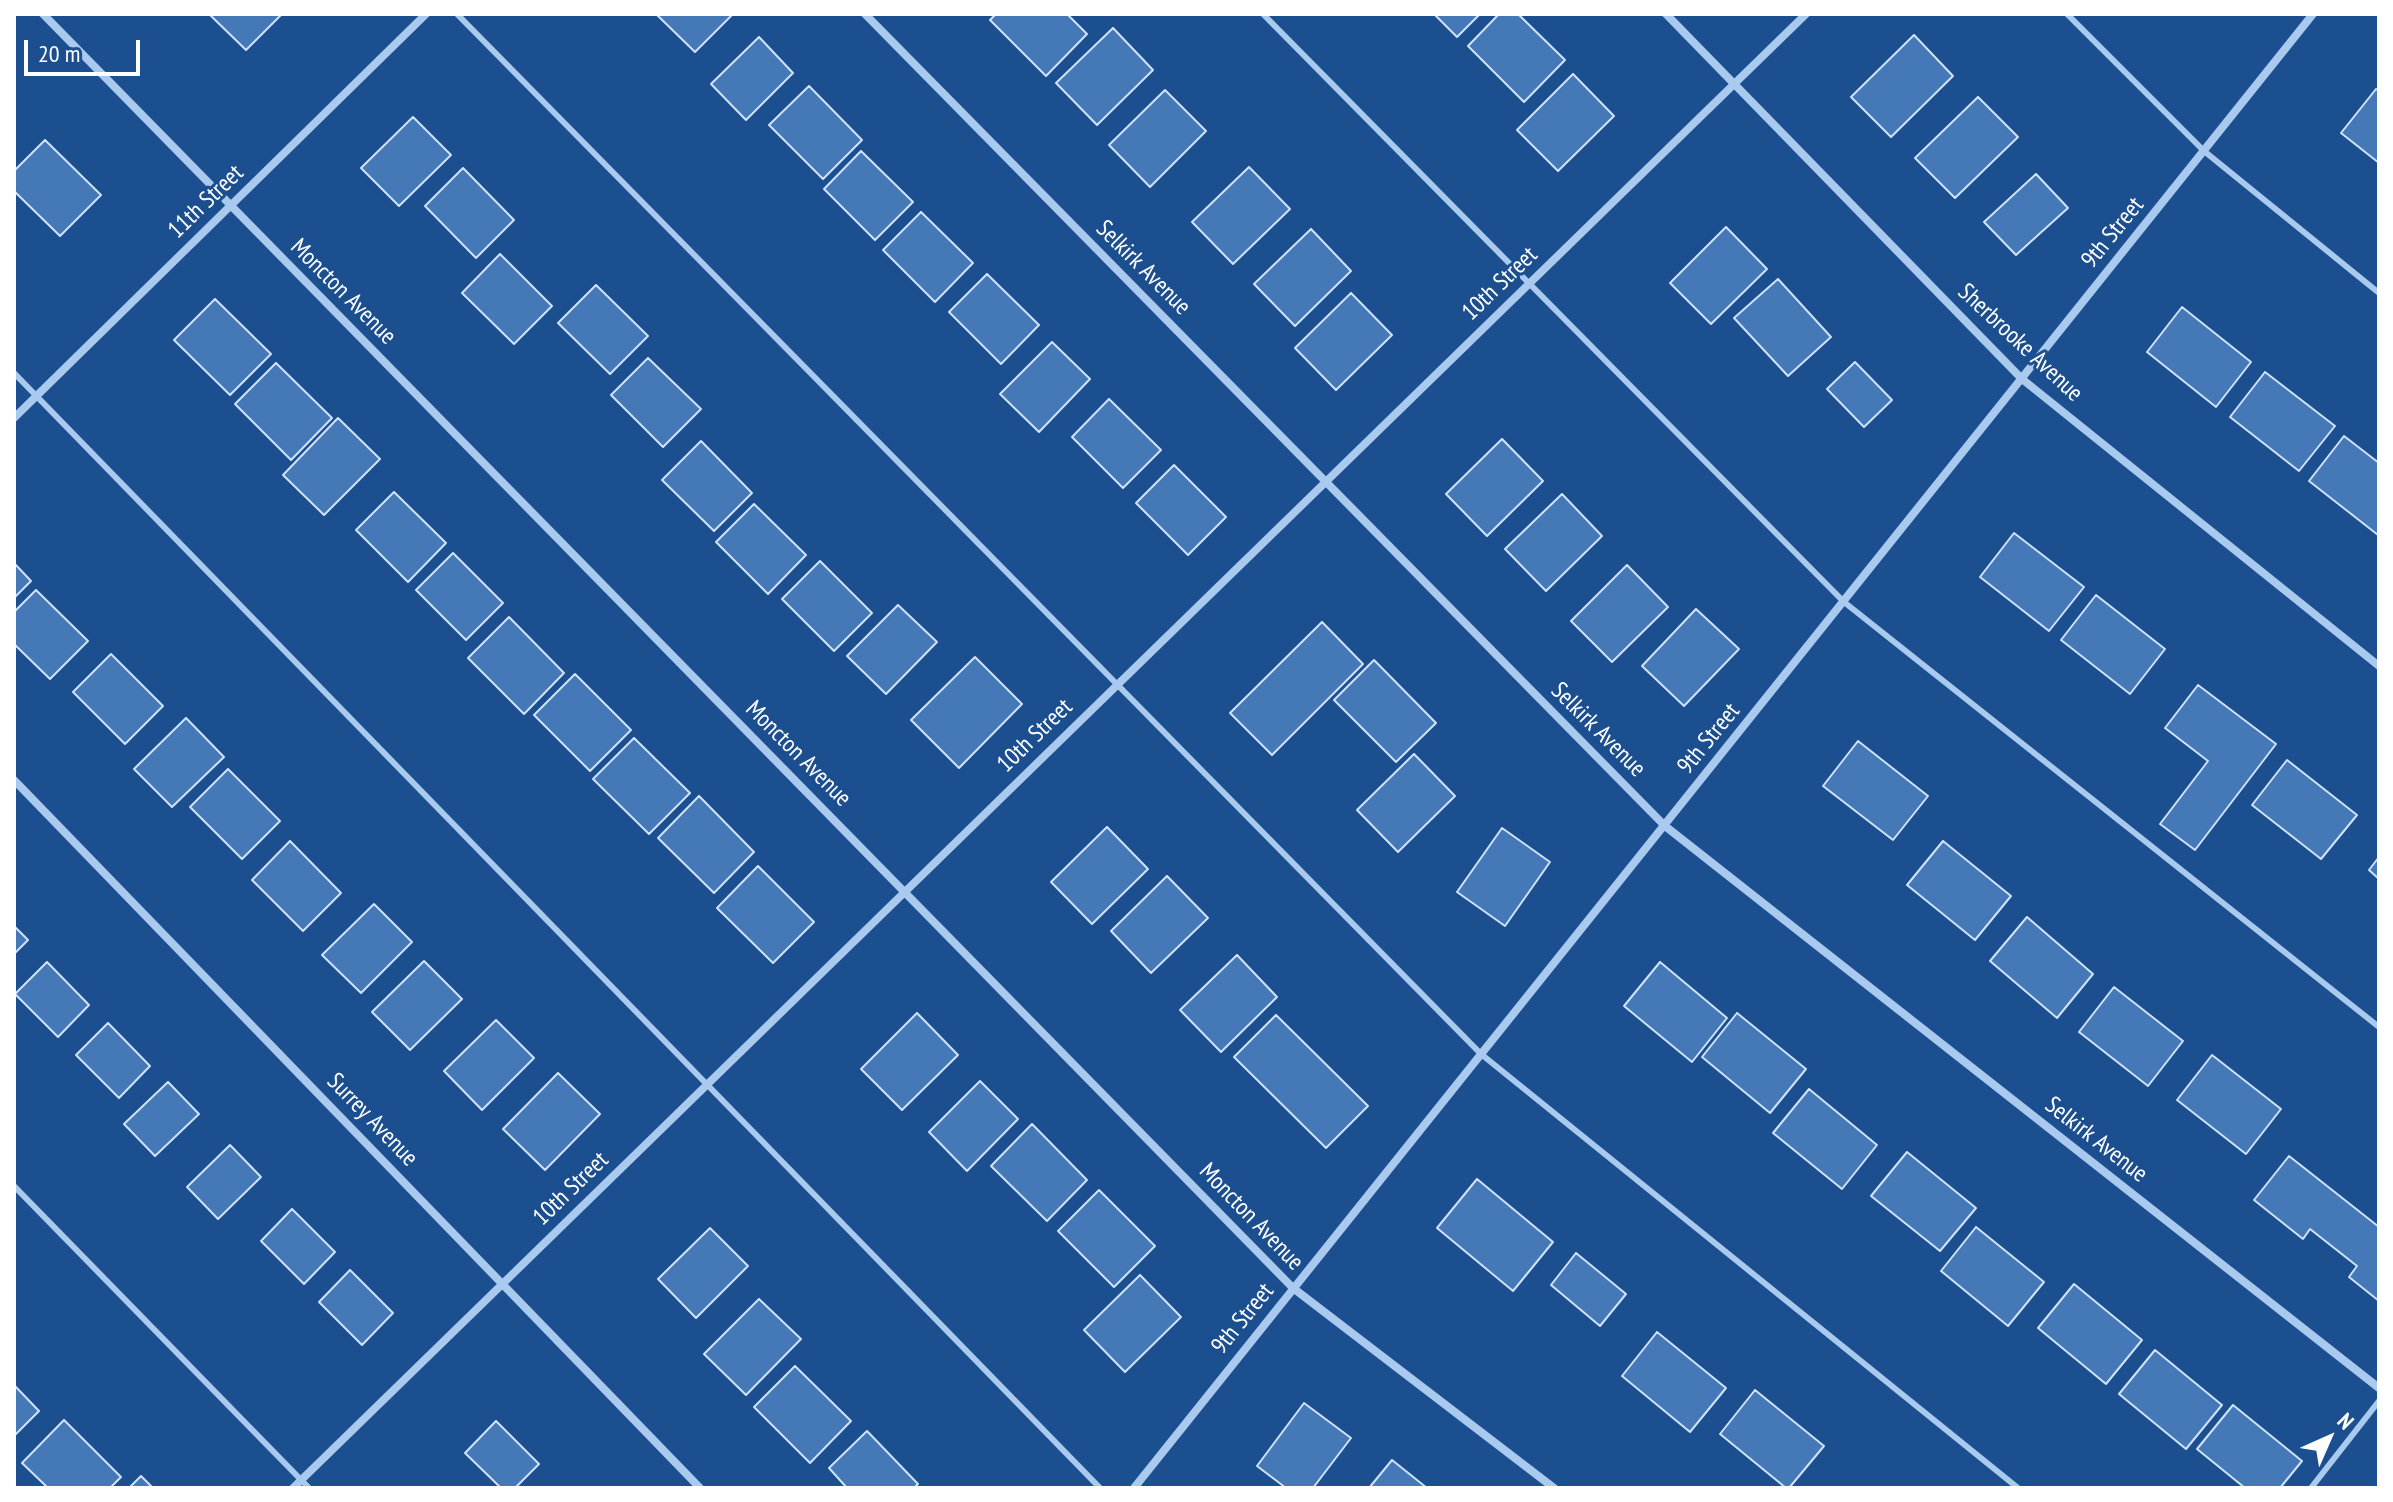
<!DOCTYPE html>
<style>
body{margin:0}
#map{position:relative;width:2393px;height:1502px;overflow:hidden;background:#1b4f8f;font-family:"PT Sans Narrow",sans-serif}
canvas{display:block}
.frame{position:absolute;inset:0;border:16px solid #fff;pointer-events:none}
.north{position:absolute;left:2289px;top:1398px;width:80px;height:80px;-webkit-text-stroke:6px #1b4f8f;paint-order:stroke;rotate:45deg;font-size:22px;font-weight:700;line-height:32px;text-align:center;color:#fff}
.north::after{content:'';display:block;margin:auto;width:28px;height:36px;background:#fff;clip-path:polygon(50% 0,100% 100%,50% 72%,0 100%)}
.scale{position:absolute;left:24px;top:40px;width:116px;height:36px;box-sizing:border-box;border:4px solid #fff;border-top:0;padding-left:10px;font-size:24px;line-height:28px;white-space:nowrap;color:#fff;-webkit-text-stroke:6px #1b4f8f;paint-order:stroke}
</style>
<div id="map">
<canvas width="2393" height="1502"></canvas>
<div class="frame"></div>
<div class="north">N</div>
<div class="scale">20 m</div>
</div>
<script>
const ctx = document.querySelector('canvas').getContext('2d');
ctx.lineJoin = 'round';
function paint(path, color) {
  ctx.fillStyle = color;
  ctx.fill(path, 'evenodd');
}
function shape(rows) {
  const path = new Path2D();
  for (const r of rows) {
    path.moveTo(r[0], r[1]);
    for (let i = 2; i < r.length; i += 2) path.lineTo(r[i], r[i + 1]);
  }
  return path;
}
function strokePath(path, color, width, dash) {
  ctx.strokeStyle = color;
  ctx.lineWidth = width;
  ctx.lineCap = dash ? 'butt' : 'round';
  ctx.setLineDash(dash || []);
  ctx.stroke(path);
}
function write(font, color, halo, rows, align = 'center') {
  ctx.font = font + ' "PT Sans Narrow",sans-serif';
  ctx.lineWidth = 6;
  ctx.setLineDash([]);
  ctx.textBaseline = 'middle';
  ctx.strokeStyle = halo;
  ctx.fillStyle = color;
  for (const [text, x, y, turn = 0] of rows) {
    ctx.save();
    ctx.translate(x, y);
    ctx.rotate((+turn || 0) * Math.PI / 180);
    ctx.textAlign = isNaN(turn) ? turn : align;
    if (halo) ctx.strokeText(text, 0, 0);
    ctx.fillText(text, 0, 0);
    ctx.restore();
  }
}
const building = shape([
 [209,14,282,14,246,50,209,14],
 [656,14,733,14,695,52,656,14],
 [996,14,1067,14,1087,34,1046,76,990,20,996,14],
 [1434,14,1480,14,1457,37,1434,14],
 [1499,14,1518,14,1565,60,1524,102,1468,46,1499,14],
 [1113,28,1153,70,1097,125,1056,83,1113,28],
 [1914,35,1953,76,1891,137,1851,97,1914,35],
 [759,37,793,73,746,120,711,84,759,37],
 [1573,74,1614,116,1558,171,1517,130,1573,74],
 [809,86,862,140,823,179,769,125,809,86],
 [2376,89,2379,91,2379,163,2341,133,2376,89],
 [1165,90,1206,131,1150,187,1109,145,1165,90],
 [1978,97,2018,137,1955,198,1915,158,1978,97],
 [413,117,451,155,399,206,361,168,413,117],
 [45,140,101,195,60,236,14,191,14,171,45,140],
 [861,151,913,202,875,240,824,189,861,151],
 [1249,167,1290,209,1233,264,1192,222,1249,167],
 [463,168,514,220,476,258,425,206,463,168],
 [2036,174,2068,208,2016,255,1984,222,2036,174],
 [921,212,973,263,935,302,883,250,921,212],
 [1726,227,1767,269,1711,324,1670,283,1726,227],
 [1311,229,1351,271,1295,326,1254,284,1311,229],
 [500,254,552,306,514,344,462,293,500,254],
 [987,274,1039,325,1001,364,949,312,987,274],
 [1778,279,1831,337,1788,376,1734,318,1778,279],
 [596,285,648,336,610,374,558,323,596,285],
 [1351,293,1392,335,1336,390,1295,348,1351,293],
 [215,299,271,354,230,395,174,340,215,299],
 [2182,307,2251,362,2216,407,2147,352,2182,307],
 [1052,342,1090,379,1039,432,1000,394,1052,342],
 [648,358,701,409,663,447,611,395,648,358],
 [1855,362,1892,400,1864,427,1827,389,1855,362],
 [276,363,332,418,291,460,235,404,276,363],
 [2265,372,2335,426,2299,471,2230,417,2265,372],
 [1109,399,1161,450,1123,488,1072,437,1109,399],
 [338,418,380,459,324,515,283,475,338,418],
 [2344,436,2379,463,2378,535,2309,481,2344,436],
 [1502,439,1543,481,1487,536,1446,494,1502,439],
 [701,441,752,493,714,531,662,480,701,441],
 [1174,465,1226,517,1188,555,1136,503,1174,465],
 [394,492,446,543,408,582,356,530,394,492],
 [1562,494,1602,536,1546,591,1505,549,1562,494],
 [754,504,806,555,768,594,716,542,754,504],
 [2014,533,2084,587,2049,631,1980,577,2014,533],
 [453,553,503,603,466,640,416,590,453,553],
 [820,561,872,613,834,651,782,599,820,561],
 [14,563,31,581,14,598,14,563],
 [1627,565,1668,607,1612,662,1571,621,1627,565],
 [36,590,88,641,50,679,14,644,14,612,36,590],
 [2096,595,2165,649,2130,694,2061,640,2096,595],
 [898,605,937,642,886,694,847,656,898,605],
 [1696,609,1739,649,1684,706,1642,666,1696,609],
 [509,617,564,673,524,714,468,658,509,617],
 [1322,622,1363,664,1272,755,1230,713,1322,622],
 [111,654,163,706,125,744,73,692,111,654],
 [975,657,1022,704,959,768,911,720,975,657],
 [1374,660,1436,723,1396,762,1334,700,1374,660],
 [575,674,631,730,590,771,534,715,575,674],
 [2198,685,2276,744,2195,850,2160,824,2208,761,2165,728,2198,685],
 [186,718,224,757,172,807,134,769,186,718],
 [634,738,690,793,649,834,593,779,634,738],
 [1858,741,1928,796,1893,840,1823,786,1858,741],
 [1414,754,1455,796,1398,852,1357,810,1414,754],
 [2287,760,2357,815,2321,859,2252,805,2287,760],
 [228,769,280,821,242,859,190,807,228,769],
 [699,796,754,852,714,893,658,838,699,796],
 [1107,827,1148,869,1092,924,1051,882,1107,827],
 [1502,828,1550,862,1505,926,1457,892,1502,828],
 [290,841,341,893,303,931,252,880,290,841],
 [1943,841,2011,896,1975,940,1907,885,1943,841],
 [2379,857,2379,879,2369,870,2379,857],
 [758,866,814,922,773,963,717,908,758,866],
 [1167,876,1208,918,1151,973,1111,931,1167,876],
 [374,904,412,942,361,993,322,955,374,904],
 [2027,917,2093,974,2057,1018,1990,961,2027,917],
 [14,926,28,940,14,954,14,926],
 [1237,955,1277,997,1221,1052,1180,1010,1237,955],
 [424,961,462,999,410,1050,372,1012,424,961],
 [47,962,89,1005,58,1037,15,994,47,962],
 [1660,962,1727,1018,1692,1062,1624,1006,1660,962],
 [2114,987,2183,1041,2148,1086,2079,1032,2114,987],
 [917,1013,958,1055,902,1110,861,1069,917,1013],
 [1737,1013,1806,1069,1770,1113,1702,1057,1737,1013],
 [1276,1015,1368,1106,1326,1148,1234,1057,1276,1015],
 [496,1020,534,1058,482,1110,444,1071,496,1020],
 [108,1023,150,1066,119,1098,76,1055,108,1023],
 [2212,1055,2281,1109,2246,1154,2177,1100,2212,1055],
 [558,1073,600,1114,545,1170,503,1129,558,1073],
 [980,1081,1018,1119,967,1171,929,1132,980,1081],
 [168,1082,199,1114,155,1156,124,1124,168,1082],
 [1809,1089,1877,1145,1842,1189,1773,1133,1809,1089],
 [1032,1124,1087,1180,1047,1221,991,1166,1032,1124],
 [230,1145,261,1177,218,1219,187,1187,230,1145],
 [1907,1152,1976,1208,1940,1251,1871,1196,1907,1152],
 [2289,1156,2379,1227,2379,1301,2349,1277,2357,1266,2310,1229,2303,1239,2254,1200,2289,1156],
 [1477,1179,1553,1242,1513,1291,1437,1228,1477,1179],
 [1099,1190,1155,1246,1114,1287,1058,1231,1099,1190],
 [292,1209,335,1252,304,1284,261,1241,292,1209],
 [1976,1227,2044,1282,2008,1326,1941,1271,1976,1227],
 [710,1228,748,1266,696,1318,658,1279,710,1228],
 [1576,1253,1626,1294,1600,1326,1551,1285,1576,1253],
 [350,1270,393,1313,362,1345,319,1302,350,1270],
 [1140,1275,1181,1317,1125,1372,1084,1330,1140,1275],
 [2074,1284,2142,1340,2106,1384,2038,1328,2074,1284],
 [759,1299,801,1339,746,1395,704,1354,759,1299],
 [1657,1332,1726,1388,1690,1432,1622,1376,1657,1332],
 [2155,1350,2222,1405,2186,1449,2119,1394,2155,1350],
 [795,1366,851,1421,810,1463,754,1407,795,1366],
 [14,1385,39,1411,14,1436,14,1385],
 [1755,1390,1824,1446,1789,1488,1786,1488,1720,1434,1755,1390],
 [1304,1403,1351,1438,1313,1488,1286,1488,1257,1466,1304,1403],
 [2233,1405,2302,1461,2280,1488,2245,1488,2197,1449,2233,1405],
 [64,1420,121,1477,110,1488,48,1488,22,1463,64,1420],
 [496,1421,539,1464,515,1488,501,1488,465,1453,496,1421],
 [867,1431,918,1484,914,1488,847,1488,829,1468,867,1431],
 [1392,1460,1427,1488,1369,1488,1392,1460],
 [141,1476,153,1488,129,1488,141,1476]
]);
paint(building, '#4478b7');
strokePath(building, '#cfe3fa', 2);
strokePath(shape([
 [457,14,1481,1054,2018,1488],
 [1263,14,1844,602,2379,1027],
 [2067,14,2204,151,2379,293],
 [14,373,1100,1488],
 [14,1186,309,1488],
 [2311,1488,2379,1401]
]), '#a9c9ee', 6);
strokePath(shape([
 [43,14,1293,1288,1554,1488],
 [865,14,1665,826,2379,1388],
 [1666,14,2022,379,2379,666],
 [14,418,426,14],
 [14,780,700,1488],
 [293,1488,1806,14],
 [1134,1488,2313,14]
]), '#a9c9ee', 8);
write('24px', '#fff', '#1b4f8f', [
 ["11th Street",206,202,-44],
 ["9th Street",2113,233,-51],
 ["Selkirk Avenue",1143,268,45],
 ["10th Street",1500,284,-44],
 ["Moncton Avenue",343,292,45],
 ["Sherbrooke Avenue",2020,343,43],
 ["Selkirk Avenue",1598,730,45],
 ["10th Street",1035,736,-44],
 ["9th Street",1709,739,-51],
 ["Moncton Avenue",798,754,45],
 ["Surrey Avenue",372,1120,46],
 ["Selkirk Avenue",2096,1140,38],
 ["10th Street",571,1189,-44],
 ["Moncton Avenue",1251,1217,46],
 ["9th Street",1243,1319,-51]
]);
</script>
